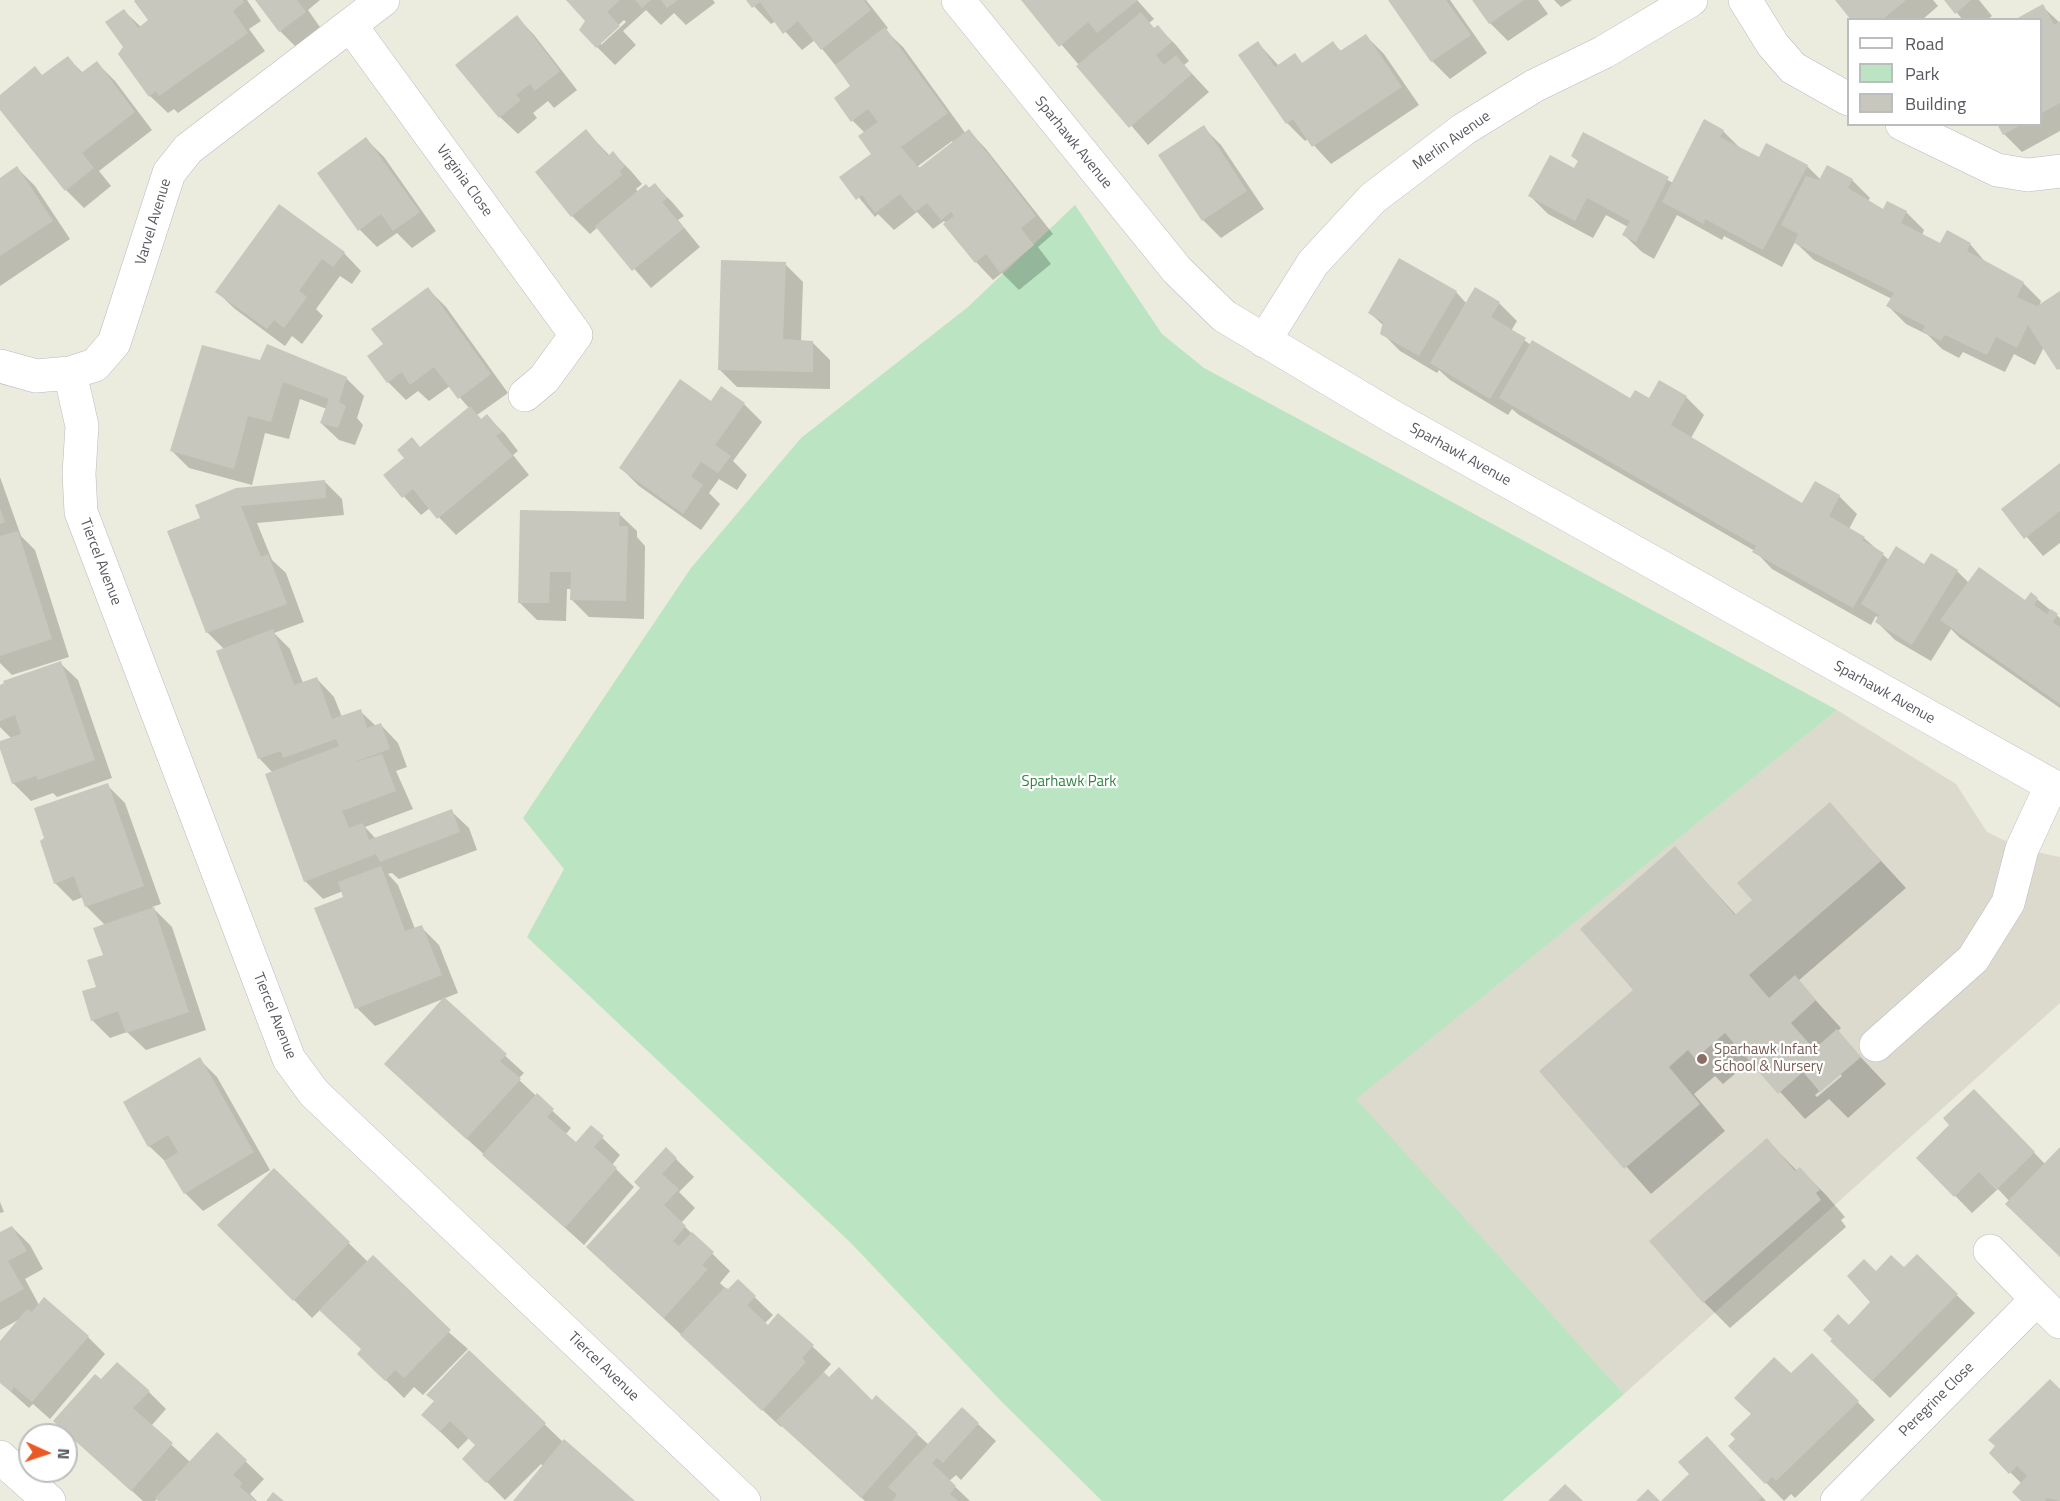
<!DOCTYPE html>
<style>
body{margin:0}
#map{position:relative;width:2060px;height:1501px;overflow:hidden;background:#ebebde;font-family:"Titillium Web",sans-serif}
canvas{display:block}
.legend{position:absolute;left:1847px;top:18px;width:195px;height:108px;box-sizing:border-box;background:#fff;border:2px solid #bcbdbf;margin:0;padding:8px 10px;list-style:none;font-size:18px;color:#585a60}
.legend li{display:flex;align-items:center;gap:12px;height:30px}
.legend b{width:30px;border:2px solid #bcbdbf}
.north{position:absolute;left:18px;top:1423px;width:60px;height:60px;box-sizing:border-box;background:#fff;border:2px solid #bcbdbf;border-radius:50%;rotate:93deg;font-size:16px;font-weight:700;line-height:24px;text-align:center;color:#585a60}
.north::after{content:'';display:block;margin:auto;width:21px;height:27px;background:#ea5a26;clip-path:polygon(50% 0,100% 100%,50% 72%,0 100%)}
</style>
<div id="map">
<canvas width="2060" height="1501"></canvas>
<ul class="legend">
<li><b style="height:8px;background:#fff"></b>Road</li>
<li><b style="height:16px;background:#bae4c2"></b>Park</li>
<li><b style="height:16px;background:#c8c7be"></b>Building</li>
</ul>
<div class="north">N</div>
</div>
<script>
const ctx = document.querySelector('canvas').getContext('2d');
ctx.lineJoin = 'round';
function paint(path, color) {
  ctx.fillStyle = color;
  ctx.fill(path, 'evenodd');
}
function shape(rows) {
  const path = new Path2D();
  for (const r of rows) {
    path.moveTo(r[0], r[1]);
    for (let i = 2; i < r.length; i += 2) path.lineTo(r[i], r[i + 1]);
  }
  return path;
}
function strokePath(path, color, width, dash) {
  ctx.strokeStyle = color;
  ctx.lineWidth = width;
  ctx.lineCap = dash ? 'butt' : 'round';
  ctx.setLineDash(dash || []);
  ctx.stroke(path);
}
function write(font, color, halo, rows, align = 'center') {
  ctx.font = font + ' "Titillium Web",sans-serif';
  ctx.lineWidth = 4.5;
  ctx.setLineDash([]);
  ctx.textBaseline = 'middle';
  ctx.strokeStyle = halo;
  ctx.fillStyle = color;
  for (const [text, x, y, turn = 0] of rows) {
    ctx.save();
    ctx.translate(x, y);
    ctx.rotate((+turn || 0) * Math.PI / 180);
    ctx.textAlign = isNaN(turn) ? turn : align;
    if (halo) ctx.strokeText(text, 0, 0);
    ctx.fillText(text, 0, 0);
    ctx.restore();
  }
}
paint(shape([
 [1837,710,1956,784,1987,832,2022,849,2060,857,2060,1003,1624,1394,1355,1099]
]), '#dbdacd');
paint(shape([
 [1075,205,1162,334,1204,368,1837,710,1356,1099,1624,1394,1502,1501,1102,1501,999,1399,851,1243,527,937,564,869,523,818,691,568,801,438,968,307]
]), '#bae4c2');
paint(shape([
 [138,0,247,0,261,21,249,29,265,51,178,113,174,109,168,113,150,96,125,47,124,11,141,27,150,21],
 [257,0,320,0,308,10,322,30,298,49,280,31],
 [569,0,713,0,715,3,686,25,674,13,661,25,646,10,623,31,636,45,615,65,597,47,587,21],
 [624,20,626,22,601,45,601,41],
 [748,0,866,0,888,28,885,30,903,47,966,134,969,131,986,149,1053,234,1038,247,1051,264,1019,290,1002,273,993,280,976,262,944,221,933,229,917,212,894,230,878,214,875,217,842,177,873,154,865,133,853,121,852,86,815,40,802,50,776,21,771,24],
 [952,141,953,143,921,169,918,166],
 [1023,0,1137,0,1154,19,1149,23,1155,29,1158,27,1176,45,1189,61,1184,65,1209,92,1148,145],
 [1390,0,1450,0,1487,53,1450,79,1432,61],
 [1474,0,1538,0,1548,14,1508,41,1490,23],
 [1554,0,1572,0,1561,7],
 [1837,0,1933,0,1938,6,1922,20,1853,20],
 [1946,0,1979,0,1992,16,1987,20,1963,20],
 [2042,6,2060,23,2060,131,2022,152,2004,134,1998,124,2040,124],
 [517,17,534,35,577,90,554,108,548,101,533,113,537,118,518,134,500,117],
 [1366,36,1384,54,1419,105,1331,164,1308,139,1305,141,1287,123,1258,43,1279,66,1295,55,1303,64,1333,43,1342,52],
 [68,58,83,73,97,63,115,81,152,130,99,171,111,186,84,208,66,190,0,108,0,97,43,77],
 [1203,127,1221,145,1264,209,1221,238,1203,220,1160,155],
 [586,131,610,156,613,153,631,171,642,184,636,189,638,192,655,185,673,203,684,216,678,220,700,247,651,288,598,227,590,234,572,216],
 [1723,131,1741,149,1759,159,1807,166,1821,180,1852,180,1870,198,1868,201,1884,211,1887,203,1906,212,1924,230,1922,235,1941,245,1970,244,1987,264,2023,283,2041,301,2039,307,2060,293,2060,370,2044,347,2035,365,2014,354,2005,372,1963,352,1959,358,1942,349,1928,335,1906,324,1888,306,1892,299,1814,260,1795,242,1782,267,1724,236,1722,240,1677,215,1654,259,1642,252,1624,235,1628,227,1606,215,1593,238,1548,214,1530,196,1574,170,1579,162,1573,156,1584,134,1673,183],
 [366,139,384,157,436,231,412,248,397,233,377,247,360,230],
 [17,168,35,186,70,239,0,286,0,179],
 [279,206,344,253,361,271,352,284,340,276,316,309,323,316,302,344,292,336,285,346,235,309,217,292],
 [785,264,803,282,801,342,812,342,830,360,830,389,737,387,719,369],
 [428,289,446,307,508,393,477,415,482,420,487,416,505,434,518,451,513,455,529,475,456,535,430,508,421,515,385,476,469,408,450,386,429,401,418,391,406,400,388,382,385,344],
 [1456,292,1467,304,1499,303,1517,321,1511,331,1531,345,1631,400,1686,397,1704,415,1691,438,1803,506,1839,496,1857,514,1849,529,1864,538,1889,560,1957,571,1969,583,2025,603,2037,599,2060,618,2060,708,1960,638,1951,629,1931,661,1895,640,1877,622,1879,619,1876,616,1871,625,1772,569,1755,551,1519,415,1512,409,1508,415,1450,380,1439,370,1437,373,1400,351,1382,333,1384,326,1370,313],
 [261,362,346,378,364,396,357,418,363,425,355,445,339,440,321,423,327,409,300,399,289,439,265,433,252,485,189,468,171,450],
 [711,403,744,404,762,422,733,461,747,475,737,490,719,479,709,493,720,504,701,530,639,486,621,468],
 [2060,465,2060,543,2043,556,2003,509],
 [0,477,21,536,35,550,69,657,12,675,0,663],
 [324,481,342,499,344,515,257,523,272,560,286,573,304,622,274,633,290,649,303,683,317,679,334,697,342,717,360,711,376,726,381,725,398,743,407,767,396,771,413,809,365,827,376,839,451,811,469,828,477,850,399,879,392,873,388,874,398,885,415,929,421,927,439,945,458,993,375,1026,357,1008,343,891,323,899,305,881,273,773,259,758,225,650,207,632,202,518,197,506],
 [521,511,619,514,637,531,637,537,645,546,644,619,589,617,571,599,572,589,567,589,566,621,537,620,519,602],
 [60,663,78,680,112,778,57,797,53,793,31,801,13,783,0,745,12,739,0,727,0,686],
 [107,785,125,803,161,904,152,907,172,927,206,1030,146,1050,127,1032,110,1038,92,1020,104,956,105,925,87,907,83,897,73,901,55,883],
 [1829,804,1906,888,1798,981,1841,1028,1837,1032,1886,1084,1848,1118,1829,1099,1805,1119,1751,1060,1723,1084,1715,1076,1694,1094,1725,1131,1651,1194,1541,1071,1635,990,1675,848,1737,916,1754,900],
 [1840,1074,1842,1076,1817,1097,1815,1095],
 [444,1000,524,1073,518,1079,571,1128,565,1135,576,1144,591,1127,620,1155,612,1165,634,1187,584,1245,404,1082],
 [199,1059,217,1077,270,1170,203,1211,185,1193,167,1163,149,1146],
 [1991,1108,2045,1164,2060,1149,2060,1255,1998,1189,1972,1213,1918,1158],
 [1767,1140,1797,1171,1800,1169,1826,1195,1845,1217,1841,1220,1846,1227,1730,1328,1704,1302],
 [666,1149,694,1177,679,1192,695,1208,681,1223,730,1271,720,1283,728,1291,738,1281,773,1315,764,1324,768,1327,779,1315,831,1364,823,1373,829,1379,872,1402,876,1397,929,1445,978,1424,996,1441,961,1480,956,1475,949,1481,970,1501,865,1501,783,1425,781,1427,606,1265,642,1188],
 [274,1170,368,1262,468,1349,423,1395,414,1387,404,1398,359,1354,363,1349,321,1309,312,1318,219,1225],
 [0,1202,4,1212,0,1213],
 [12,1227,30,1245,43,1269,25,1279,39,1305,88,1337,105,1354,50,1419,33,1404,29,1408,0,1382,0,1343,20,1319,0,1330,0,1234],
 [1917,1256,1975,1313,1890,1398,1832,1341,1873,1302,1876,1273,1904,1270],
 [469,1352,563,1442,633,1501,515,1501,543,1466,541,1464,505,1500,464,1459,477,1446,469,1438,458,1449,423,1415,436,1402],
 [1812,1355,1875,1420,1795,1498,1791,1494,1784,1501,1730,1446,1791,1376],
 [102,1382,149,1392,166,1409,151,1426,191,1463,217,1434,264,1479,250,1494,257,1501,160,1501,158,1498,155,1501,143,1501,55,1421],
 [2060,1392,2060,1501,2023,1501,2022,1484,1991,1453],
 [1724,1455,1766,1501,1663,1501]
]), '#0003');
paint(shape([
 [135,0,243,0,244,2,233,11,248,33,159,96,156,91,149,97,118,54,123,47,105,22,124,9,138,28,148,20,134,1],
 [255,0,297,0,306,12,279,32],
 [566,0,620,0,607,12,620,26,596,48,579,30,585,21],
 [635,0,651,0,642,8],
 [661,0,678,0,667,8],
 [746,0,864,0,871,10,821,50,798,21,783,34,760,2,752,8],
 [1021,0,1138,0,1097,33,1088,22,1059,47],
 [1388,0,1446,0,1471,35,1431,62],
 [1472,0,1524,0,1489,24],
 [1835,0,1906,0,1884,18,1886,20,1851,20],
 [1944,0,1971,0,1955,14],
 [2043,4,2054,25,2060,21,2060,103,2040,114,2040,20,2014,20],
 [1141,12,1154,28,1158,25,1172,42,1156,55,1164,65,1176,55,1192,74,1129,128,1076,66],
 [517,15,560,71,535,91,530,84,516,95,521,100,499,118,455,65],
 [885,27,948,113,901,147,919,168,969,129,1036,216,1021,228,1034,245,1000,273,986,254,975,263,943,224,954,216,951,212,941,220,927,203,915,212,900,194,875,213,862,195,856,200,839,177,871,154,858,136,878,122,868,109,851,122,834,98,850,86,835,65],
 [1366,34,1402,87,1312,147,1293,119,1286,124,1238,55,1258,41,1275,67,1295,53,1302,63,1333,41,1340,51],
 [68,56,81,73,97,61,135,112,82,153,94,168,65,191,0,110,0,95,35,66,42,75],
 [1704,119,1724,130,1720,137,1759,157,1766,143,1808,165,1763,250,1705,219,1704,224,1662,202],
 [1997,124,2022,124,2003,135],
 [1204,125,1247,191,1202,221,1158,155],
 [586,129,608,156,613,151,625,166,620,171,622,175,571,217,535,172],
 [1583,132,1669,177,1636,242,1622,235,1630,221,1587,198,1575,221,1528,196,1550,155,1574,168,1578,161,1571,156],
 [366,137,420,212,393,231,381,214,358,231,317,173],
 [1827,165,1853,179,1848,188,1883,209,1887,201,1907,211,1901,223,1940,243,1947,230,1971,243,1967,251,2024,282,2017,297,2037,306,2060,291,2060,368,2057,370,2028,325,2017,348,1996,337,1987,355,1945,335,1941,341,1922,331,1925,326,1886,306,1894,293,1794,243,1798,234,1781,225,1806,176,1819,180],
 [17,166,53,221,0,256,0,178],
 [655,183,667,198,662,202,684,228,632,271,595,226,646,184,649,188],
 [279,204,345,252,333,267,322,259,299,291,307,297,284,328,274,320,267,329,215,292],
 [1399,258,1457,291,1419,356,1380,334,1383,322,1368,313],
 [721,260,786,262,783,339,813,341,813,372,718,370],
 [428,287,491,374,458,399,434,367,410,385,402,372,387,383,367,356,383,344,371,329],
 [1475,287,1500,302,1491,317,1526,338,1490,399,1430,363],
 [1532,340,1630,398,1635,390,1649,398,1659,380,1687,396,1671,425,1802,503,1815,481,1840,495,1829,516,1865,537,1862,540,1884,553,1853,608,1752,552,1756,546,1499,398],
 [267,344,347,377,339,402,346,406,338,428,320,423,329,399,283,382,271,422,248,416,234,469,170,451,202,345,260,360],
 [680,379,711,401,721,386,745,403,715,445,731,456,718,473,701,462,691,476,703,485,683,514,619,468],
 [470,406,481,419,487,414,502,432,496,436,513,456,437,519,413,489,402,498,383,475,404,458,397,450,412,437,420,447],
 [2060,463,2060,511,2024,539,2001,509],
 [325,480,326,498,241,506,261,557,268,554,287,604,206,633,167,531,200,518,195,505,236,488],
 [0,508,5,522,0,524],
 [520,510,620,512,619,526,628,526,626,601,570,600,571,572,550,572,549,603,518,603],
 [18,531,52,639,0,656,0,536],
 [1896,546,1924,564,1931,553,1958,570,1912,645,1875,622,1879,615,1861,604],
 [1979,567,2025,600,2031,592,2038,598,2034,605,2047,614,2051,609,2058,614,2053,622,2060,627,2060,704,1940,620],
 [273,629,294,685,317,677,332,719,361,709,367,728,381,723,390,749,349,764,382,754,396,791,342,811,349,828,363,823,369,840,452,809,460,832,380,862,376,854,304,882,265,774,339,746,336,739,283,758,281,751,258,759,216,651],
 [61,661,95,760,38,780,36,776,12,784,0,749,0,741,21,734,15,715,0,721,0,685,4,683,3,681],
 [108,783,144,886,85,907,74,876,54,884,40,841,44,838,34,808],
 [1830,802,1881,861,1749,975,1769,998,1795,975,1816,1000,1791,1023,1814,1049,1837,1029,1861,1057,1820,1092,1803,1072,1778,1094,1725,1033,1695,1059,1688,1050,1669,1067,1700,1104,1624,1169,1539,1071,1633,990,1580,929,1675,846,1735,915,1752,900,1737,883],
 [381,866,405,931,422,925,442,975,355,1009,314,908,343,897,338,882],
 [154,907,189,1012,126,1033,118,1011,91,1021,82,991,96,987,87,960,103,955,93,928],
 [444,997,507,1054,500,1061,521,1079,466,1139,384,1064],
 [200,1057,254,1152,184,1194,164,1161,178,1152,168,1135,148,1147,123,1102],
 [1974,1089,2035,1152,1996,1190,1979,1172,1954,1197,1916,1158,1949,1125,1943,1118],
 [537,1093,554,1109,547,1117,576,1142,591,1125,604,1136,594,1147,617,1168,565,1228,482,1155],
 [1767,1138,1795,1171,1800,1167,1820,1190,1816,1193,1821,1200,1703,1303,1649,1241],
 [666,1147,677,1158,662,1174,679,1189,664,1205,686,1226,673,1241,679,1246,692,1232,714,1252,702,1265,708,1269,664,1318,586,1247,640,1188,634,1182],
 [2060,1147,2060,1257,2005,1204],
 [274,1168,350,1242,293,1301,217,1225],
 [12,1226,27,1251,8,1261,24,1289,0,1302,0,1232],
 [1917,1254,1958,1294,1872,1381,1830,1341,1832,1339,1823,1330,1838,1314,1849,1325,1870,1302,1847,1276,1864,1259,1876,1271,1891,1255,1904,1267],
 [373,1255,451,1330,404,1378,395,1370,385,1381,357,1354,361,1349,319,1310],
 [738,1279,756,1296,747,1305,768,1325,778,1313,814,1345,802,1358,806,1362,762,1411,680,1335,725,1287,728,1289],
 [44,1297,89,1336,32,1402,14,1387,11,1392,0,1383,0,1341,27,1309,32,1312],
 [469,1350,546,1423,486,1483,462,1459,475,1445,450,1421,440,1432,421,1415,434,1401,426,1395],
 [1812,1353,1859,1401,1776,1481,1772,1477,1765,1484,1728,1446,1735,1439,1730,1434,1751,1414,1734,1398,1774,1357,1791,1373],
 [117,1362,150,1391,133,1408,173,1443,131,1491,53,1421,95,1374,101,1379],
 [839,1367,872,1400,876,1395,918,1433,861,1498,776,1421,824,1372,829,1377],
 [2050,1379,2060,1389,2060,1501,2047,1498,2045,1501,2021,1501,2012,1492,2027,1476,2017,1466,2009,1474,1989,1453,1995,1446,1988,1440],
 [962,1407,979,1423,943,1463,937,1458,932,1463,956,1486,950,1494,958,1501,892,1501,897,1495,888,1487],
 [217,1432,247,1460,233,1475,242,1483,240,1487,256,1501,158,1501,155,1498],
 [1707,1436,1762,1497,1758,1501,1661,1501,1689,1474,1678,1462],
 [564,1439,602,1472,635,1501,513,1501],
 [1565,1484,1583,1501,1548,1501],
 [1648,1489,1660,1501,1636,1501],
 [273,1492,284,1501,266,1501]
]), '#c8c7be');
const minor = shape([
 [958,0,1177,270,1224,316,1393,417,2060,790],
 [1745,0,1773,45,1793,68,1848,99],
 [351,26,576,335,544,379,525,395],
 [1902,124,1997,170,2028,175,2060,171],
 [1264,341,1313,263,1373,198,1464,129,1534,86,1604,52,1691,0],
 [0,366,36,376,70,373,95,365,114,343,169,173,188,149,383,0],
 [70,373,82,426,79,474,81,512,289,1059,314,1093,744,1501],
 [1876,1045,1973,959,2008,903,2022,849,2051,786],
 [1990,1251,2037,1299],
 [0,1457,49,1501],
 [1837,1501,2037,1299,2060,1322]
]);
strokePath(minor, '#babbc1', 34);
strokePath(minor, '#fff', 33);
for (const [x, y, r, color] of [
 [1702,1059,6,"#8d6e63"]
]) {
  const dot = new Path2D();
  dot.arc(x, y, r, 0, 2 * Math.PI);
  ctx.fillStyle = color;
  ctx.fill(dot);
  strokePath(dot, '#fff', 2);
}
write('15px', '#585a60', '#fff', [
 ["Merlin Avenue",1452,141,-35],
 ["Sparhawk Avenue",1073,143,51],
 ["Virginia Close",464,181,54],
 ["Varvel Avenue",154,222,-73],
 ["Sparhawk Avenue",1460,455,29],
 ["Tiercel Avenue",100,562,69],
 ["Sparhawk Avenue",1884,693,29],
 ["Tiercel Avenue",274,1016,68],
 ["Tiercel Avenue",603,1367,44],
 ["Peregrine Close",1937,1400,-45]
]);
write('15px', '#338446', '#fff', [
 ["Sparhawk Park",1069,782]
]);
write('15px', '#785e54', '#fff', [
 ["Sparhawk Infant",1714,1050],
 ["School & Nursery",1714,1067]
], 'left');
</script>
